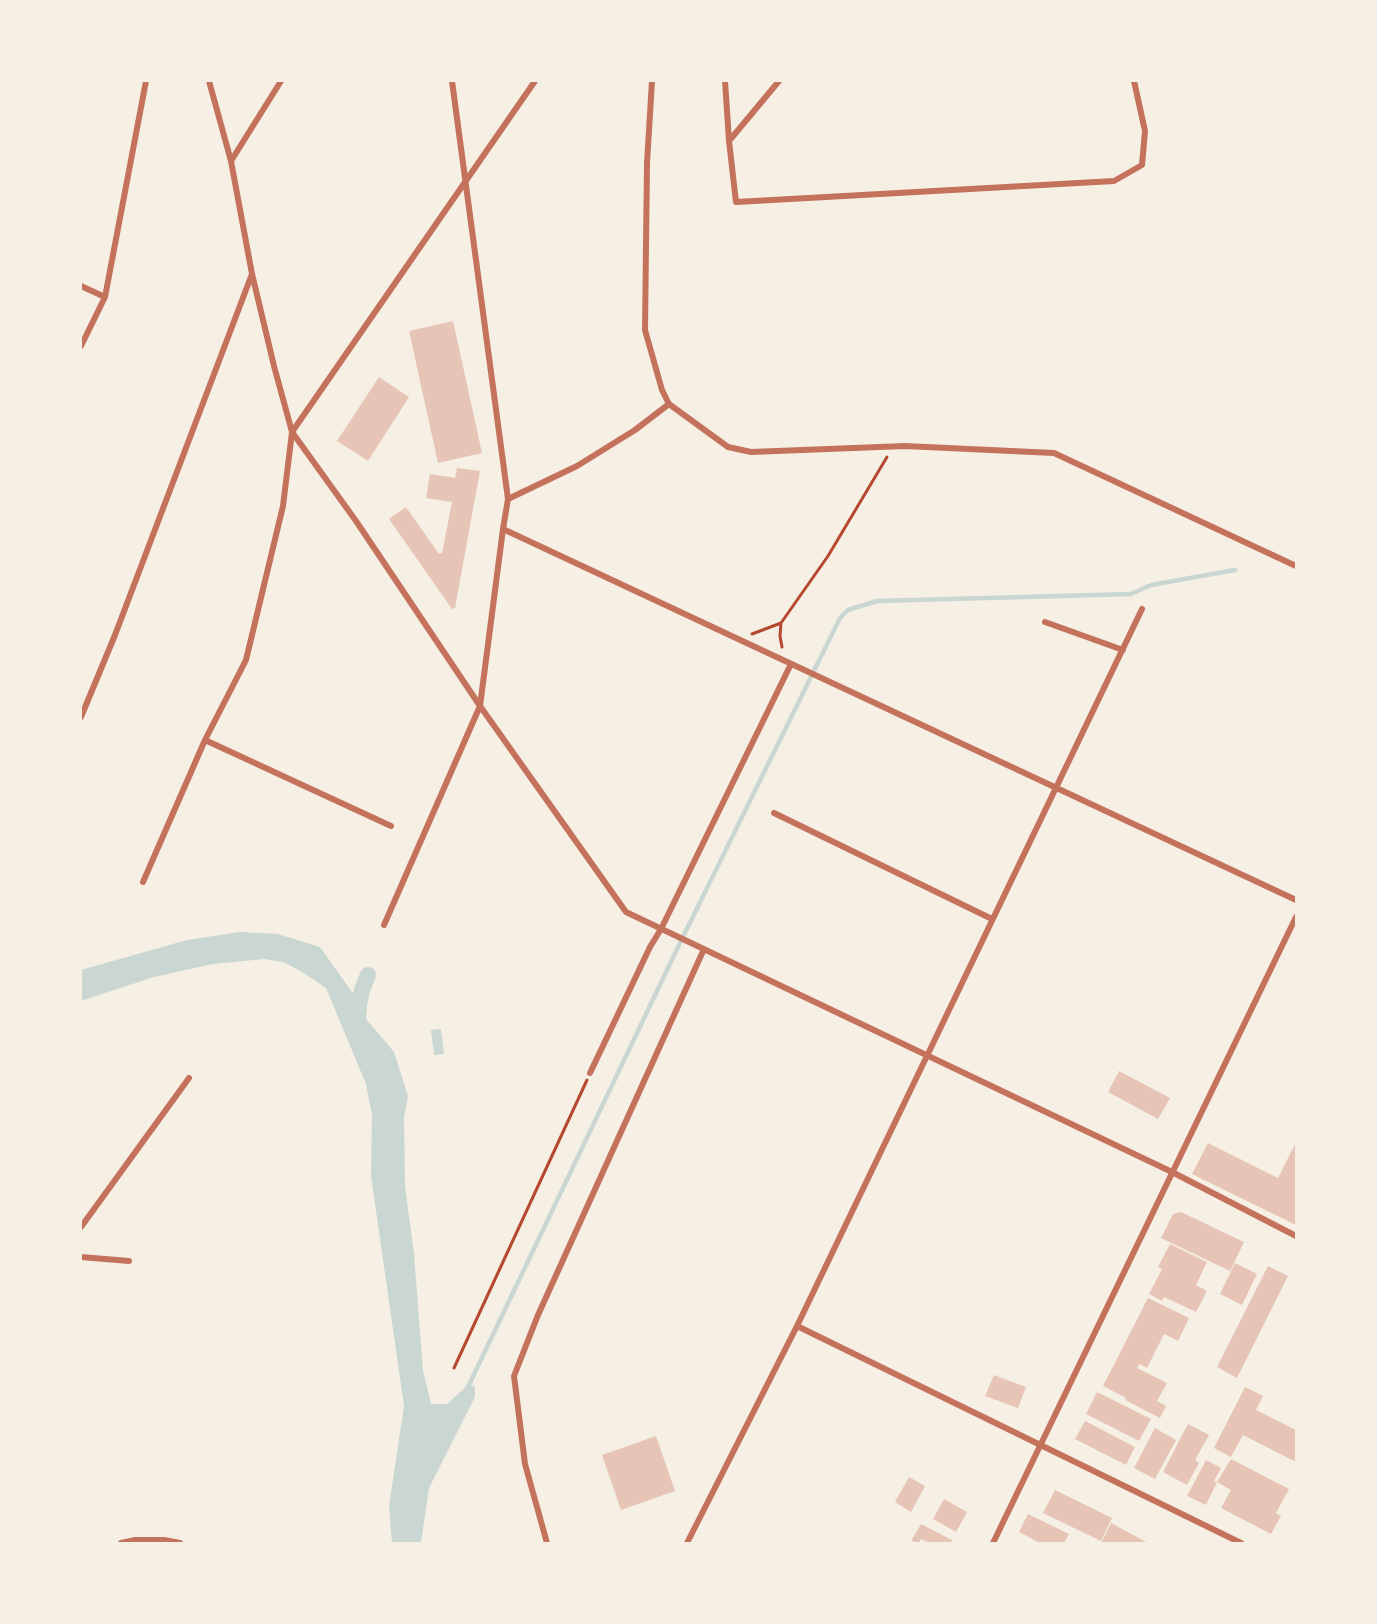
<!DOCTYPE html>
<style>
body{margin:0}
#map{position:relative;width:1377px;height:1624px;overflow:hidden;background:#f6efe4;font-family:"Fira Sans Condensed",sans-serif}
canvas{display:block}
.frame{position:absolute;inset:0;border:82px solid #f6efe4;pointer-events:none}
</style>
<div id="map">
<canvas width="1377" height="1624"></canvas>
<div class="frame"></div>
</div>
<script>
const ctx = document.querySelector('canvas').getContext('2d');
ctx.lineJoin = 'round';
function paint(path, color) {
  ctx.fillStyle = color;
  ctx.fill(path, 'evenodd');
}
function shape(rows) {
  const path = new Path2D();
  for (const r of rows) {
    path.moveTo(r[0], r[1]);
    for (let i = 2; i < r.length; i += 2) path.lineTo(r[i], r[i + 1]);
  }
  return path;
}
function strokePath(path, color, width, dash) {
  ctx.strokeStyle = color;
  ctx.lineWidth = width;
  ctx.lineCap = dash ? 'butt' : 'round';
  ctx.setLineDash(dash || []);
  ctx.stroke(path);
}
paint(shape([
 [240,932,278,934,320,947,352,992,367,1005,366,1019,394,1052,408,1096,404,1117,405,1186,414,1254,423,1371,431,1404,447,1404,469,1384,475,1387,475,1397,429,1488,421,1543,392,1543,389,1506,404,1406,371,1176,372,1115,366,1084,326,988,304,973,283,962,264,959,213,964,154,977,81,1001,81,970,187,940],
 [441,1029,444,1054,434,1055,431,1030]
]), '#c9d6d2');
strokePath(shape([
 [467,1389,679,945,840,618,848,610,877,601,1131,594,1151,585,1235,570]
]), '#c9d6d2', 4.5);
strokePath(shape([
 [356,1020,362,990,368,975]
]), '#c9d6d2', 16);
paint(shape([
 [453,321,482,453,438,463,409,331],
 [379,377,409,397,368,461,337,441],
 [457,468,480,471,455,608,452,609,389,519,406,507,439,554,442,553,452,502,426,498,430,474,455,478],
 [1119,1071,1170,1098,1158,1119,1108,1092],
 [1296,1142,1296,1225,1192,1174,1208,1143,1278,1178],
 [1181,1212,1244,1242,1230,1271,1161,1238,1173,1214],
 [1170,1244,1207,1262,1196,1285,1207,1291,1196,1312,1164,1297,1162,1301,1149,1294,1162,1269,1158,1267],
 [1235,1263,1257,1274,1242,1305,1220,1294],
 [1268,1266,1288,1276,1237,1378,1217,1367],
 [1148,1298,1189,1318,1178,1341,1164,1334,1147,1368,1140,1364,1137,1368,1167,1383,1157,1401,1166,1406,1160,1418,1125,1400,1126,1398,1103,1386],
 [994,1375,1026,1387,1018,1408,985,1396],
 [1245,1387,1263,1396,1256,1410,1296,1430,1296,1462,1243,1435,1231,1457,1214,1448],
 [1097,1392,1151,1419,1139,1441,1086,1414],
 [1085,1421,1135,1447,1126,1465,1075,1439],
 [1188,1424,1209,1435,1195,1460,1199,1463,1187,1485,1163,1472],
 [1155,1428,1176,1440,1155,1479,1134,1468],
 [656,1436,675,1491,621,1510,602,1455],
 [1231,1459,1289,1489,1276,1513,1281,1516,1271,1534,1221,1508,1231,1490,1217,1482],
 [1206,1460,1221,1468,1214,1481,1217,1482,1206,1505,1187,1496],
 [909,1477,925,1486,911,1512,895,1502],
 [1055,1490,1112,1518,1101,1541,1043,1513],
 [944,1499,967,1512,956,1532,933,1519],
 [1028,1514,1069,1534,1064,1543,1040,1543,1019,1532],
 [1111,1523,1135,1536,1148,1543,1101,1543],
 [921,1524,952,1540,951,1543,929,1543,921,1539,919,1543,911,1541]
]), '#e6c5b7');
strokePath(shape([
 [752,634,781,623],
 [782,647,780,636,781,623,828,556,887,457],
 [454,1368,587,1080]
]), '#b5482f', 3);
strokePath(shape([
 [209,81,231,161,252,274,274,366,292,432,356,521,480,706,626,912,1172,1172,1296,1236],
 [652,81,647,163,645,330,662,390,669,404,728,447,751,452,905,446,1054,453,1296,566],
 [725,81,729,141,736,202,1114,181,1142,165,1145,131,1134,81],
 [729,141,779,81],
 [231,161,281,81],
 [81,286,105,297],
 [81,346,105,297,146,81],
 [508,499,577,466,635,430,669,404],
 [503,529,1296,900],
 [1045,622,1123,650],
 [81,717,115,635,252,274],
 [205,740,391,826],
 [774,813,992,919],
 [143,882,205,740,246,660,283,506,292,432,535,81],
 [384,925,480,706,503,529,508,499,452,81],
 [590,1073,650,947,661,929,791,664],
 [81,1227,189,1078],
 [81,1257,129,1261],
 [797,1326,1241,1543],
 [121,1543,135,1540,164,1540,180,1543],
 [547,1543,525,1464,514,1376,538,1315,704,949],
 [687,1543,797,1326,1142,609],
 [993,1543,1296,917]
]), '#c5725c', 6);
</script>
